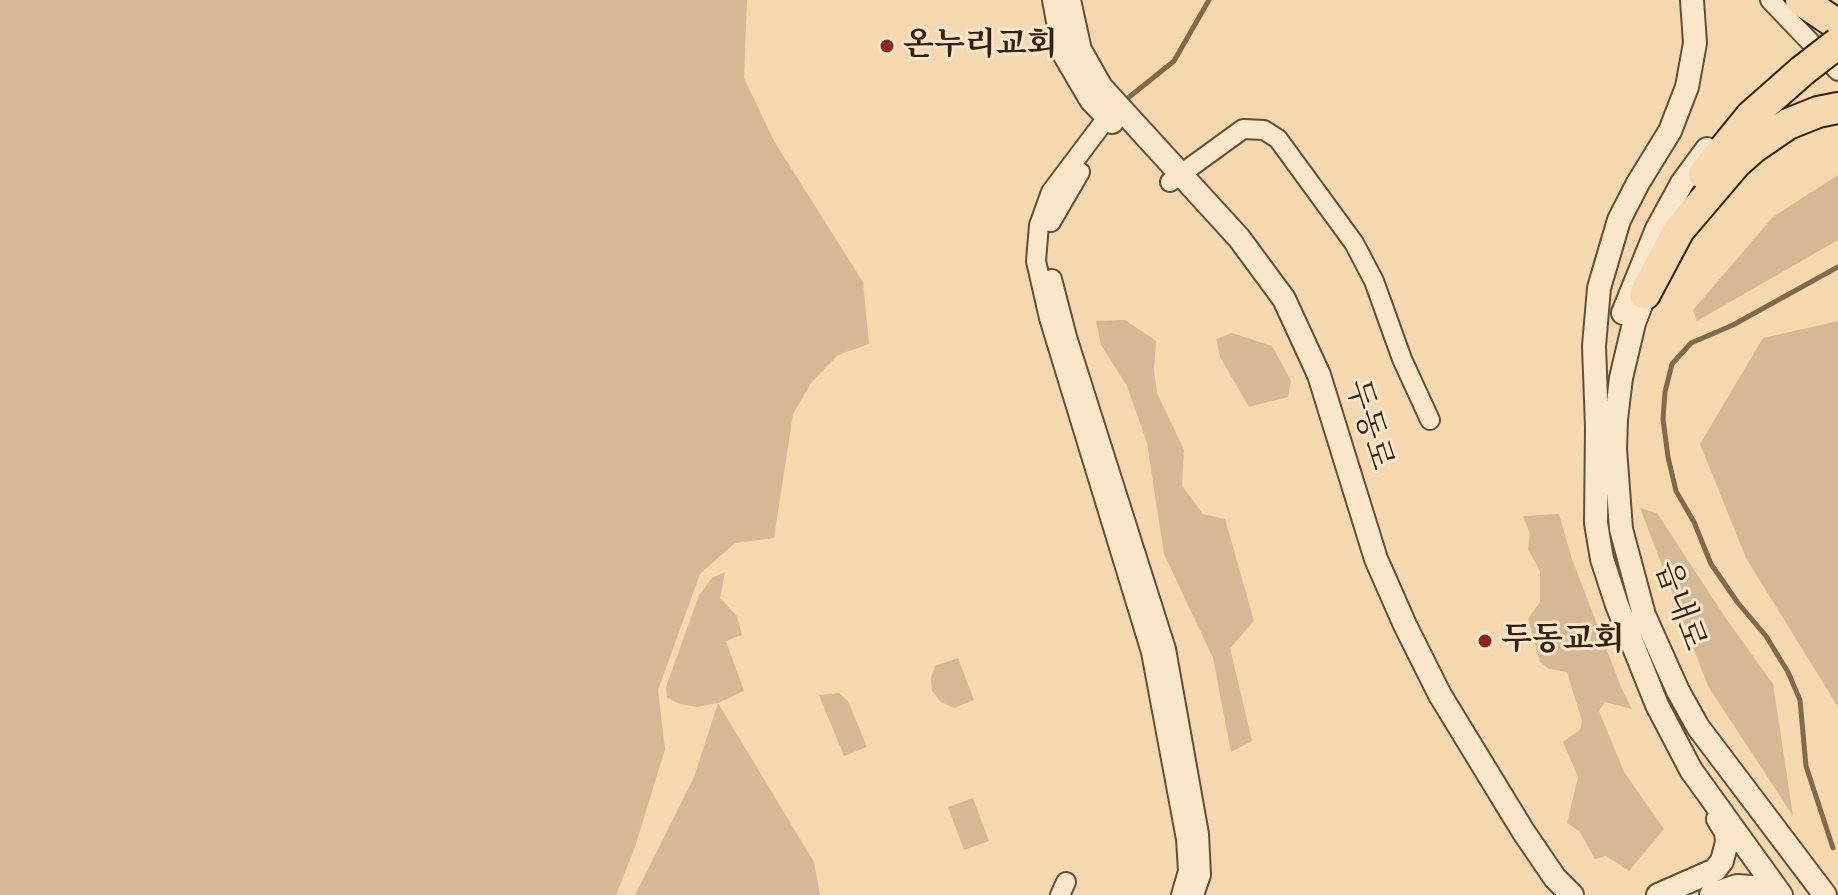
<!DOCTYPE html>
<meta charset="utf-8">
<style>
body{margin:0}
canvas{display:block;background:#f6d8af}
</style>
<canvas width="1838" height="895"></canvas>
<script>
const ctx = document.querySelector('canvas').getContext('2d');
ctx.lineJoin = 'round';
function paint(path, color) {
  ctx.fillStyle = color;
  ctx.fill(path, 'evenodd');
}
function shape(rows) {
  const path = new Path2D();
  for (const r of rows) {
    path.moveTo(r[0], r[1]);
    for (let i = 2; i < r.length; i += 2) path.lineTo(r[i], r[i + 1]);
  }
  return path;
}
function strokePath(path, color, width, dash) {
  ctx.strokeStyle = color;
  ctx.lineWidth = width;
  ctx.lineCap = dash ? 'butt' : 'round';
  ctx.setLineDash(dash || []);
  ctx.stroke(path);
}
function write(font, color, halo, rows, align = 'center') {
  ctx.font = font + ' "IM FELL Great Primer","Noto Serif KR",serif';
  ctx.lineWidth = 6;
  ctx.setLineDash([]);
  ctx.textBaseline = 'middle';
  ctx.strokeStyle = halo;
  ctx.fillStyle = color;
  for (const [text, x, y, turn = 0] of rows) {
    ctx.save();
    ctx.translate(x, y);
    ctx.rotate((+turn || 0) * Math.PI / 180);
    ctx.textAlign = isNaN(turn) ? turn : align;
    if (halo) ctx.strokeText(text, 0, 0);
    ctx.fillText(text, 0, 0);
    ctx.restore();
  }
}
paint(shape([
 [0,0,747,0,744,78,774,141,863,282,869,344,838,355,811,383,793,414,774,538,735,543,700,574,658,690,665,749,635,847,616,895,0,895],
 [1838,175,1838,240,1697,321,1693,310,1773,217],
 [1125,320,1156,341,1154,370,1157,393,1184,450,1182,486,1203,514,1225,519,1254,621,1230,648,1252,741,1231,752,1213,658,1164,554,1147,443,1127,386,1101,345,1096,321],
 [1838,321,1838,707,1746,558,1700,444,1763,338],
 [1232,333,1272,346,1291,381,1288,397,1249,407,1220,357,1216,339],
 [1640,508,1657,513,1725,617,1773,684,1793,816,1708,686],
 [1559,514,1572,559,1621,687,1632,709,1605,702,1599,711,1624,772,1664,829,1629,871,1606,856,1595,859,1580,832,1567,823,1578,777,1563,742,1580,730,1582,721,1567,672,1549,669,1540,662,1528,619,1540,602,1540,571,1528,549,1530,534,1523,516],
 [725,572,720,598,737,616,742,635,726,641,744,691,718,703,814,862,820,895,635,895,694,777,718,703,697,707,680,704,667,698,666,687,699,595,712,578],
 [958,658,974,700,954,708,941,702,932,691,931,678,935,666],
 [839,693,848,701,867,747,844,756,819,695],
 [973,798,989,841,964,850,948,807]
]), '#d5b994');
strokePath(shape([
 [1128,98,1174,61,1209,0],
 [1833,848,1806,766,1800,700,1788,672,1766,636,1738,603,1711,564,1694,522,1676,491,1668,457,1663,419,1665,392,1672,364,1691,343,1733,325,1838,267]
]), '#806a4e', 5);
const minor = shape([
 [1770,0,1838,71],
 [1115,107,1051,192,1039,225,1036,261,1049,318,1151,652,1186,839,1188,871,1181,895],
 [1170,182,1243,129,1264,130,1278,139,1354,243,1374,281,1402,359,1430,420],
 [1051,222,1080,172],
 [1052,279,1067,337,1166,649,1199,834,1201,875,1194,895],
 [1060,895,1066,882]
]);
const tertiary = shape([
 [1054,0,1064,54,1091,100,1112,122],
 [1069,0,1080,50,1101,87,1239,238,1284,299,1319,375,1376,559,1405,625,1440,695,1523,831,1555,878,1572,895],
 [1692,0,1695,43,1687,87,1670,131,1638,183,1619,220,1599,288,1594,346,1597,427,1596,523,1602,559,1617,605,1657,705,1691,770,1781,895],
 [1645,294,1634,323,1621,378,1616,419,1615,449,1621,529,1644,615,1678,691,1698,727,1825,895],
 [1623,313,1657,229,1682,183,1707,149],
 [1658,895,1715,870,1722,861,1727,842,1726,832,1718,819],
 [1711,895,1737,886,1752,887,1766,895]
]);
const trunk = shape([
 [1801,0,1838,25],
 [1704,174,1751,116,1802,71],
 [1645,294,1679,230,1736,163,1753,148,1788,124,1818,112,1838,108]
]);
strokePath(minor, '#644f36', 22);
strokePath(tertiary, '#644f36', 26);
strokePath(trunk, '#33210e', 34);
strokePath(minor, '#f9e6cb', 18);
strokePath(tertiary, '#f9e6cb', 22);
strokePath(trunk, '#f6d8af', 30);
const trunkBridge = shape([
 [1802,71,1838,43]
]);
strokePath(trunkBridge, '#33210e', 34, []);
strokePath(trunkBridge, '#f6d8af', 30);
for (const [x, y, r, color] of [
 [887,46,8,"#8f2418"],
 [1485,641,8,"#8f2418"]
]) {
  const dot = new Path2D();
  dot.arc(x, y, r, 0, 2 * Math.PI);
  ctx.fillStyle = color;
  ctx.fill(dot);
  strokePath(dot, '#f9e6cb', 3);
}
write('bold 32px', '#33210e', '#f9e6cb', [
 ["온누리교회",903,46],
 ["두동교회",1501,641]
], 'left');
write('32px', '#33210e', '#f9e6cb', [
 ["두동로",1368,425,73],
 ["읍내로",1679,606,70]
]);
</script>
